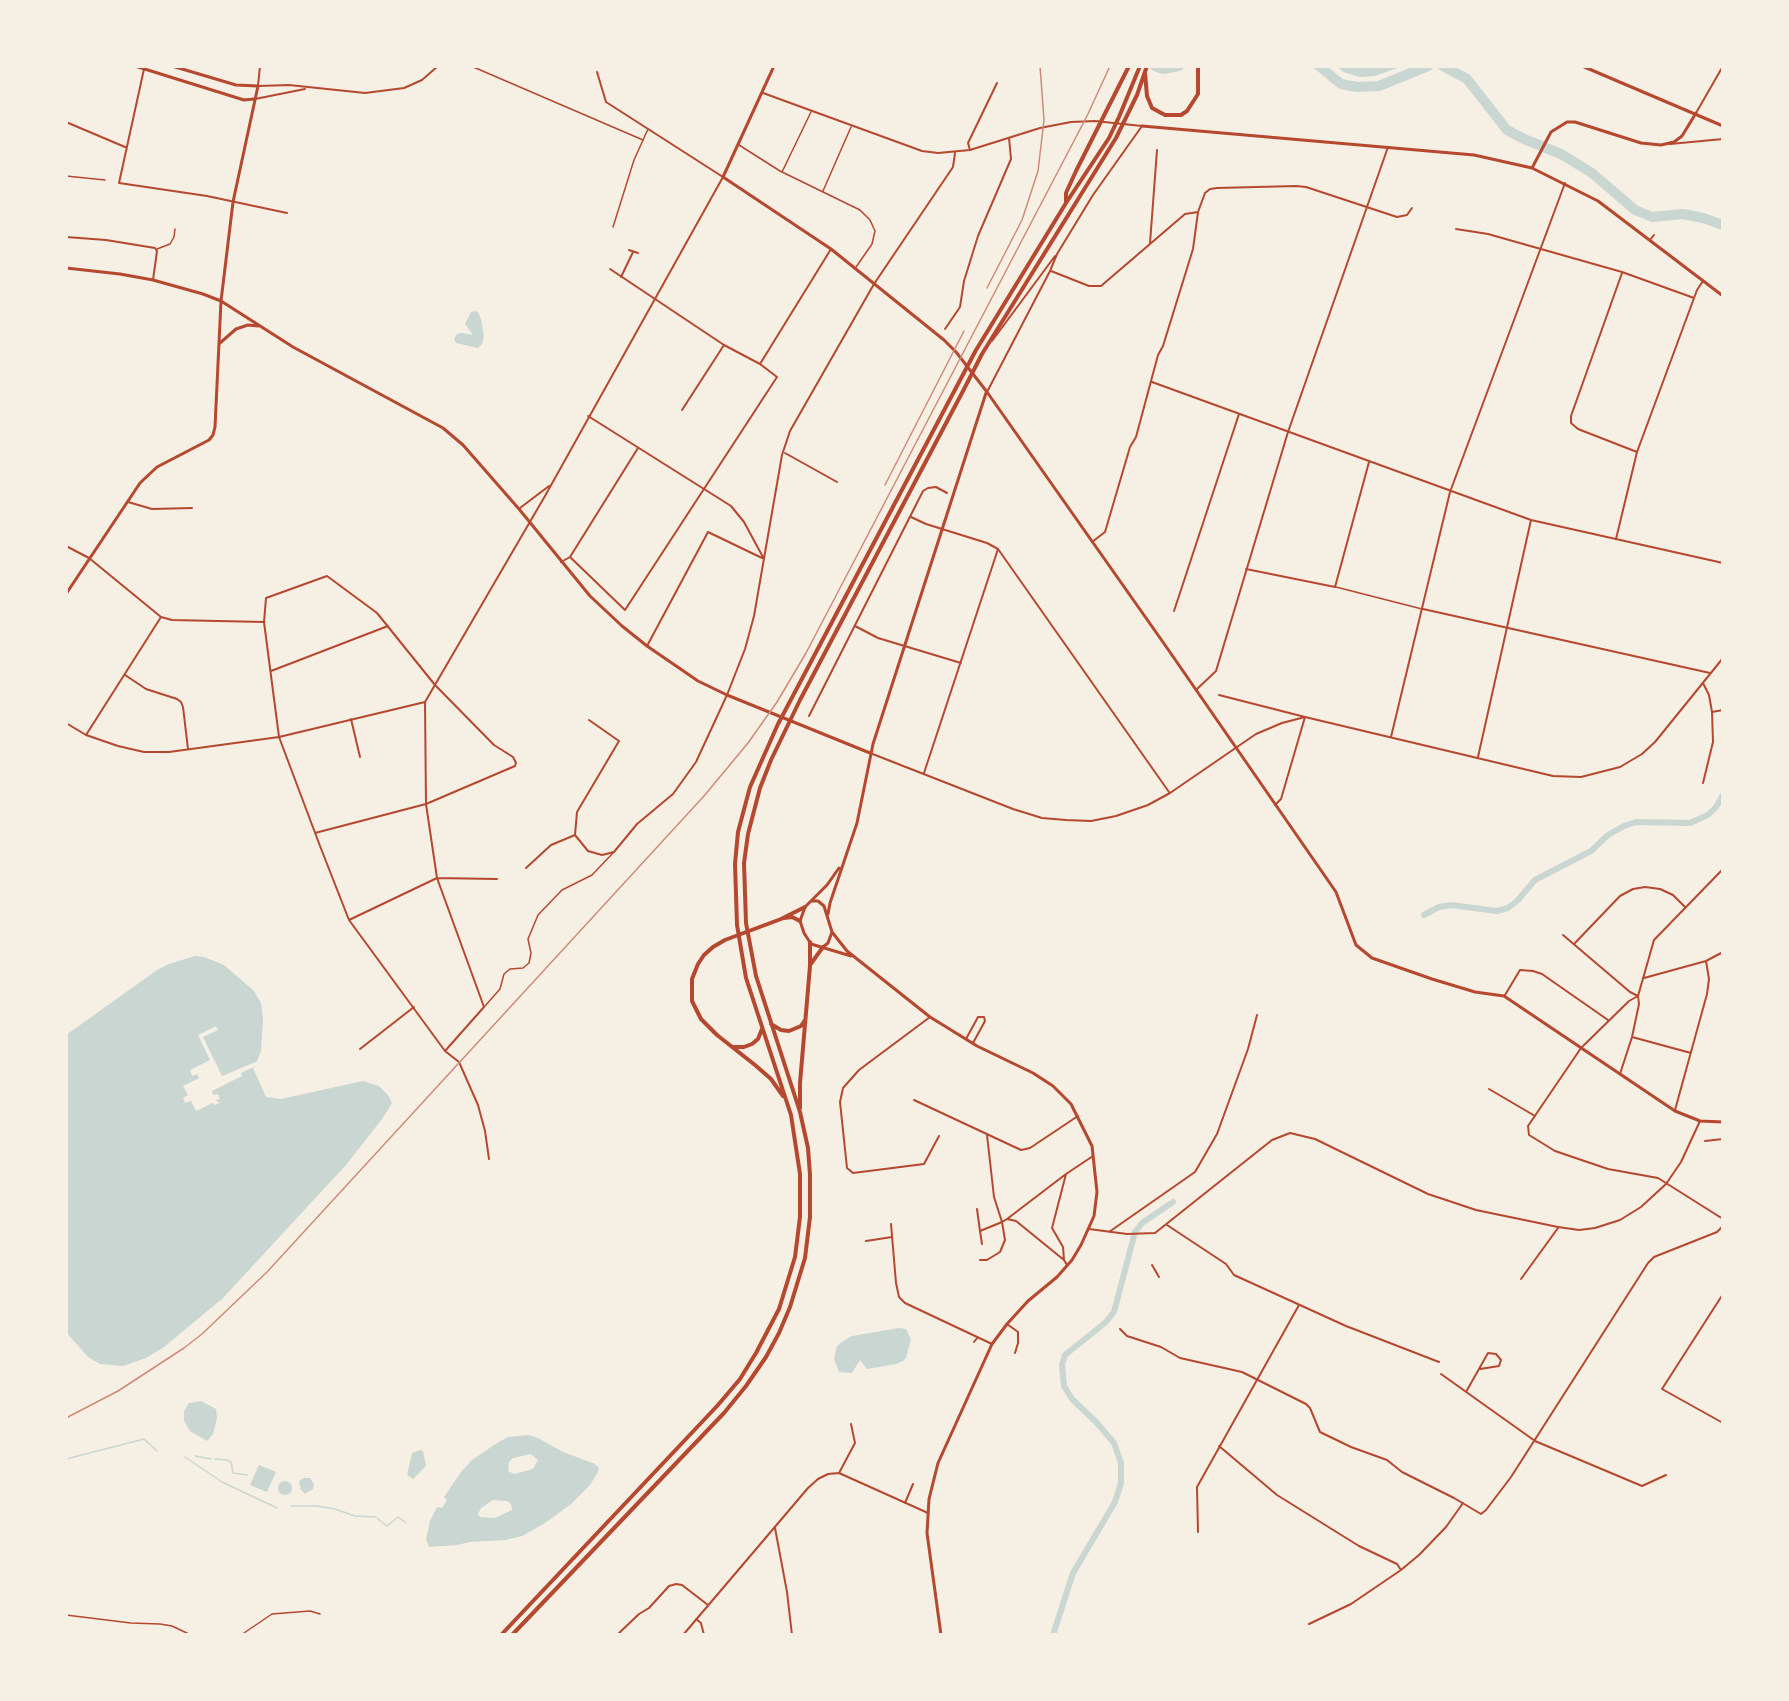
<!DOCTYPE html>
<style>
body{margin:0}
#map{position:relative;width:1789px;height:1701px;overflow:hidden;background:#f6efe4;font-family:"IBM Plex Serif",serif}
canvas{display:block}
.frame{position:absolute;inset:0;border:68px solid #f6efe4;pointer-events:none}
</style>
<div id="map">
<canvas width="1789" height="1701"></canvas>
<div class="frame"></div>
</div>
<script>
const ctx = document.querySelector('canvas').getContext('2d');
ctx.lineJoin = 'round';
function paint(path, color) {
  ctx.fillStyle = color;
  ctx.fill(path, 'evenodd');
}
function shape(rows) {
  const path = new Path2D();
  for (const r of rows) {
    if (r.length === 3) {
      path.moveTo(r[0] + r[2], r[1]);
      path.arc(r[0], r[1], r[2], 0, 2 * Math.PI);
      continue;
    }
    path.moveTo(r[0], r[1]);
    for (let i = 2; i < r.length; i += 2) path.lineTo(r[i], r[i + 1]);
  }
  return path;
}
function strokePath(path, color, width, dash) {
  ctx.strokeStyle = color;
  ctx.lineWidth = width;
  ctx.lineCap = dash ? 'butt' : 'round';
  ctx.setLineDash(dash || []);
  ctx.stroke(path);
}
paint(shape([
 [1337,66,1403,66,1375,76,1360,77,1343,72],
 [475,311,478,312,481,320,484,336,482,344,478,348,456,343,454,339,457,334,462,333,473,335,465,324,471,312],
 [195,956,204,957,224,965,254,991,261,1003,263,1019,261,1051,257,1061,258,1065,253,1068,266,1097,281,1099,363,1081,379,1086,388,1095,392,1103,382,1119,346,1165,223,1298,164,1347,146,1358,123,1366,100,1364,88,1357,66,1332,66,1035,157,970,169,964],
 [899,1328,906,1329,911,1339,906,1358,903,1361,896,1364,867,1369,860,1360,852,1373,839,1372,834,1359,837,1346,843,1341,852,1336],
 [201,1401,216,1409,217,1418,213,1434,207,1441,190,1431,184,1421,184,1411,189,1403],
 [529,1435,538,1438,563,1452,595,1464,599,1468,598,1472,590,1485,571,1504,545,1523,522,1536,506,1540,470,1542,457,1545,429,1547,426,1539,430,1521,437,1507,442,1508,447,1500,444,1497,461,1472,472,1460,497,1443,508,1437],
 [531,1454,538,1460,533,1469,514,1474,508,1471,509,1462,513,1458],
 [493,1500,507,1501,511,1504,512,1510,495,1518,480,1517,478,1514,481,1508],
 [420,1450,423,1451,426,1466,413,1479,407,1475,412,1453],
 [259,1465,276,1472,267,1492,250,1485],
 [304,1478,310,1478,314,1484,313,1489,305,1494,301,1490,299,1481],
 [285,1488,7]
]), '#c9d6d2');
paint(shape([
 [216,1026,218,1030,203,1037,222,1076,258,1061,260,1064,241,1073,242,1076,212,1091,213,1095,218,1094,220,1099,216,1100,220,1103,215,1105,213,1103,196,1111,191,1101,185,1103,183,1098,188,1095,183,1086,199,1078,197,1074,192,1076,190,1070,210,1060,198,1035]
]), '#f6efe4');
strokePath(shape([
 [195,1456,211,1459],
 [185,1457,222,1482,277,1508],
 [66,1459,144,1439,157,1451],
 [215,1459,227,1460,231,1462,233,1473,247,1475],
 [291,1506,317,1506,335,1509,355,1516,376,1517],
 [378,1519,387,1526,398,1517,406,1523]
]), '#c9d6d2', 1.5);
strokePath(shape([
 [1424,915,1439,907,1451,905,1497,911,1508,908,1517,901,1535,880,1591,851,1608,835,1624,826,1636,822,1690,823,1708,815,1716,807,1723,795],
 [1053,1635,1073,1573,1115,1502,1121,1483,1121,1463,1114,1443,1097,1423,1072,1399,1064,1386,1062,1365,1065,1355,1106,1322,1114,1312,1135,1232,1142,1223,1173,1202]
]), '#c9d6d2', 6);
strokePath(shape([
 [1155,66,1163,69,1179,66],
 [1319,66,1341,84,1357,87,1379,86,1428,66],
 [1443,66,1467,79,1507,130,1524,139,1561,154,1592,173,1635,210,1652,217,1683,214,1703,218,1723,225]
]), '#c9d6d2', 10);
strokePath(shape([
 [739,145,780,171,860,210,870,220,875,231,872,244,856,267],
 [782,172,811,112],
 [66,176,105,180],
 [823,191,851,127],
 [613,227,634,160,648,129],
 [157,249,170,244,174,237,175,229],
 [1336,587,1422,609],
 [485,1006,500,989,504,974,510,969,523,968,529,963,531,953,528,939,538,915,562,890,592,875,613,853],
 [66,1615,131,1623,160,1624,172,1626,191,1635],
 [241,1635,272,1614,310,1611,320,1614]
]), '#b5482f', 1.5);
strokePath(shape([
 [471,66,643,140]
]), '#b5482f', 1.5);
strokePath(shape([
 [260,66,258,86,289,85,365,93,404,88,422,80,438,66],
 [144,69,119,183,207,196,287,213],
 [763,93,922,151,938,153,970,150,1040,128,1071,122,1095,121,1142,126,1093,195,1057,254,1050,271,987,392],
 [255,99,305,89],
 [1696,113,1723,66],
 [66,122,125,147],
 [1670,144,1723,139],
 [970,150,968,143,997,83],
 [1456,229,1488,234,1622,272,1694,298],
 [66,237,106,240,155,248,157,251,153,280],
 [1650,240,1654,235],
 [1150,243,1157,150],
 [629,250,638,253],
 [1051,271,1089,286,1101,286,1185,214,1198,212],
 [1622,273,1571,416,1571,423,1578,429,1637,452],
 [621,277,633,252],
 [945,329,960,307,964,281,978,236,1011,159,1009,138],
 [992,341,1055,256],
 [760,364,831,249],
 [1152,382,1531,520,1723,563],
 [682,410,724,345],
 [588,416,731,506,744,522,764,559],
 [785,453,837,482],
 [128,502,152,509,192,508],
 [520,508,549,486],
 [911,517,926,524,987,543,998,549,1169,792],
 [1616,539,1637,452,1697,290,1703,281],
 [1092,542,1105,532,1130,447,1136,437,1158,355,1163,346,1193,249,1198,212,1205,193,1210,189,1217,188,1296,186,1306,187,1397,217,1407,215,1412,208],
 [66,546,89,558,161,617,172,620,264,622],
 [570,557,625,610,777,377,760,364,724,345,610,269],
 [561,562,570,557,638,448],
 [1246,569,1335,587,1369,462],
 [1423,609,1710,673],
 [1174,611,1239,414],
 [855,626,878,638,961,663],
 [647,646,708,532,762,558],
 [271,671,388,626],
 [125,675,146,689,177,699,181,702,183,707,188,749],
 [1703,683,1709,695,1712,712,1713,742,1703,783],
 [1196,690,1216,671,1288,432,1388,147],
 [1219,695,1305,717,1281,799,1275,805],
 [425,702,426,804,437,878,484,1007,445,1051],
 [1712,712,1723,710],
 [809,716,923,491,928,488,936,487,947,493],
 [351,719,360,757],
 [589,720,619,741,577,812,575,835,588,851,602,855,614,852,637,824,673,794,696,762,727,695,745,649,754,616,782,455,790,431,874,284,953,167,955,153],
 [66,723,86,735,118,746,144,752,169,752,279,737,425,702,545,496,723,177,606,102,597,72],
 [86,735,161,617],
 [1391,737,1450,492,1565,183],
 [870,753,1013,809,1042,818,1066,820,1091,821,1116,816,1148,805,1170,793,1256,734,1282,723,1305,717,1553,776,1581,777,1620,767,1642,754,1655,742,1723,658],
 [1478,757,1531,520],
 [924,773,998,549],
 [315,833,426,804,515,766,516,763,513,757,494,745,435,685,377,613,327,576,266,598,264,622,279,737,320,846,349,920,445,1051,459,1062,478,1105,485,1131,489,1159],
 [526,868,551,845,575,835],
 [1723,869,1654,940,1638,996,1629,1001,1581,1048,1528,1126,1529,1135,1555,1151,1608,1169,1658,1178,1723,1219],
 [349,920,437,878,497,879],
 [1563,935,1630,992,1638,996],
 [1574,944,1620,896,1633,889,1645,887,1660,889,1673,895,1685,907],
 [1644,978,1706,961,1723,952],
 [1505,995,1520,970,1533,971,1542,974,1608,1020],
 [930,1017,859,1070,843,1088,840,1102,847,1168,853,1173,924,1164,939,1136],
 [1632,1037,1691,1053],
 [966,1039,978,1017,984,1017,985,1021,973,1043],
 [360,1049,414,1007],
 [1620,1074,1632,1037,1639,1004,1638,996],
 [1489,1089,1535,1116],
 [914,1100,1021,1150,1030,1148,1078,1116],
 [1675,1110,1707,994,1709,979,1706,961],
 [1705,1141,1723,1139],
 [977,1209,980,1231],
 [891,1224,896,1283,899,1297,905,1303,992,1344],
 [1167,1225,1226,1264,1234,1275,1346,1326,1439,1362],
 [1089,1229,1127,1234,1155,1233,1272,1140,1290,1133,1315,1139,1428,1194,1476,1210,1558,1227,1579,1230,1595,1228,1620,1220,1641,1207,1666,1184,1681,1162,1700,1121],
 [1109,1232,1195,1172,1217,1134,1248,1049,1257,1015],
 [866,1241,892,1237],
 [982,1244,980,1231,1002,1222,994,1197,987,1135],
 [980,1260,987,1260,1000,1252,1005,1240,1002,1222,1007,1219],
 [1064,1260,1016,1221,1007,1219,1066,1174],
 [1067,1265,1064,1260,1063,1247,1052,1228,1066,1174,1093,1156],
 [1152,1265,1159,1277],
 [1521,1279,1558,1228],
 [1723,1294,1662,1389,1723,1423],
 [1007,1324,1018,1332,1018,1343,1015,1353],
 [1120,1329,1127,1336,1161,1347,1180,1358,1242,1372,1306,1404,1310,1408,1320,1432,1351,1447,1387,1460,1402,1472,1454,1498,1481,1514,1486,1510,1511,1477,1648,1263,1654,1257,1717,1232,1723,1226],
 [974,1342,978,1337],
 [1441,1374,1535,1441,1642,1486,1666,1475],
 [1466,1392,1488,1353,1496,1354,1501,1360,1499,1366,1480,1369],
 [1219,1446,1277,1495,1359,1546,1397,1564,1401,1570],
 [839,1473,855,1443,851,1424],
 [905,1503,913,1484],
 [775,1528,787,1592,792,1635],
 [1198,1532,1197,1487,1299,1305],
 [696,1619,701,1623,704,1635],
 [1309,1624,1351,1604,1401,1570,1419,1555,1446,1527,1463,1503],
 [617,1635,639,1614,649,1608,669,1586,676,1584,682,1585,708,1605],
 [683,1635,808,1488,818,1479,828,1474,839,1473,928,1513]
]), '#b5482f', 2);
strokePath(shape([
 [135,66,244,100,254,99],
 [774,66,723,177,831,249,944,340,956,352,987,392,1165,645,1336,892,1356,945,1372,958,1432,979,1475,992,1504,996,1675,1111,1700,1121,1723,1122],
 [1582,66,1723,126],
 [1142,126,1474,155,1532,168,1598,201,1723,296],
 [1532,168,1551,132,1567,122,1575,122,1641,143,1661,145,1674,142,1682,136,1696,113],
 [66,268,120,274,153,280,203,294,221,301,293,347,443,428,463,445,519,509,590,596,622,626,647,646,698,681,727,695,870,753],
 [220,343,236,329,248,325,258,326],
 [66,594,140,483,157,467,209,440,213,435,215,427,221,301,233,202,258,86,236,85,172,66],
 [839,868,827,885,805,907,800,921,804,933,811,944,851,956],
 [812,901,818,901,824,906,832,932,847,951,930,1017,977,1046,1033,1073,1053,1086,1071,1104,1092,1146,1097,1192,1094,1216,1081,1245,1072,1260,1057,1277,1028,1301,1007,1324,992,1344,938,1463,929,1499,927,1533,941,1635],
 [828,914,830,903,857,823,873,744,986,393],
 [823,947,828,943,832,932]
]), '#b5482f', 3);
strokePath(shape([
 [1145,73,1147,96,1152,108,1165,115,1181,115,1187,111,1198,94,1198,66],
 [1066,202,1066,193,1076,171,1129,66],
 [784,918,792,917,800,921],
 [810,965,823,947],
 [771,1024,781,1030,789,1031,801,1026,805,1020],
 [734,1047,744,1047,752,1044,758,1039,762,1029],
 [783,1096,771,1079,755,1065,717,1035,701,1019,692,1001,692,979,698,964,704,955,713,947,725,940,781,919,805,907],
 [800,1108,800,1083,810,966,810,942],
 [501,1635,718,1405,740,1379,756,1353,779,1309,795,1257,800,1217,800,1174,791,1115,746,978,737,925,735,864,738,832,750,787,778,724,976,350,1066,203,1109,138,1119,117,1140,66],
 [512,1635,724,1413,746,1386,766,1357,779,1333,790,1307,805,1258,810,1217,810,1175,808,1148,800,1112,756,976,746,923,744,863,748,834,760,788,771,760,800,700,963,391,982,354,1116,138,1137,95,1147,66]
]), '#b5482f', 4);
strokePath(shape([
 [987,288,1022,220,1038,171,1044,120,1040,66],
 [885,485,964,331],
 [66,1418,118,1391,184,1348,202,1334,267,1272,704,796,748,743,777,702,806,653,1087,116,1110,66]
]), '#cf8b77', 1.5);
</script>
